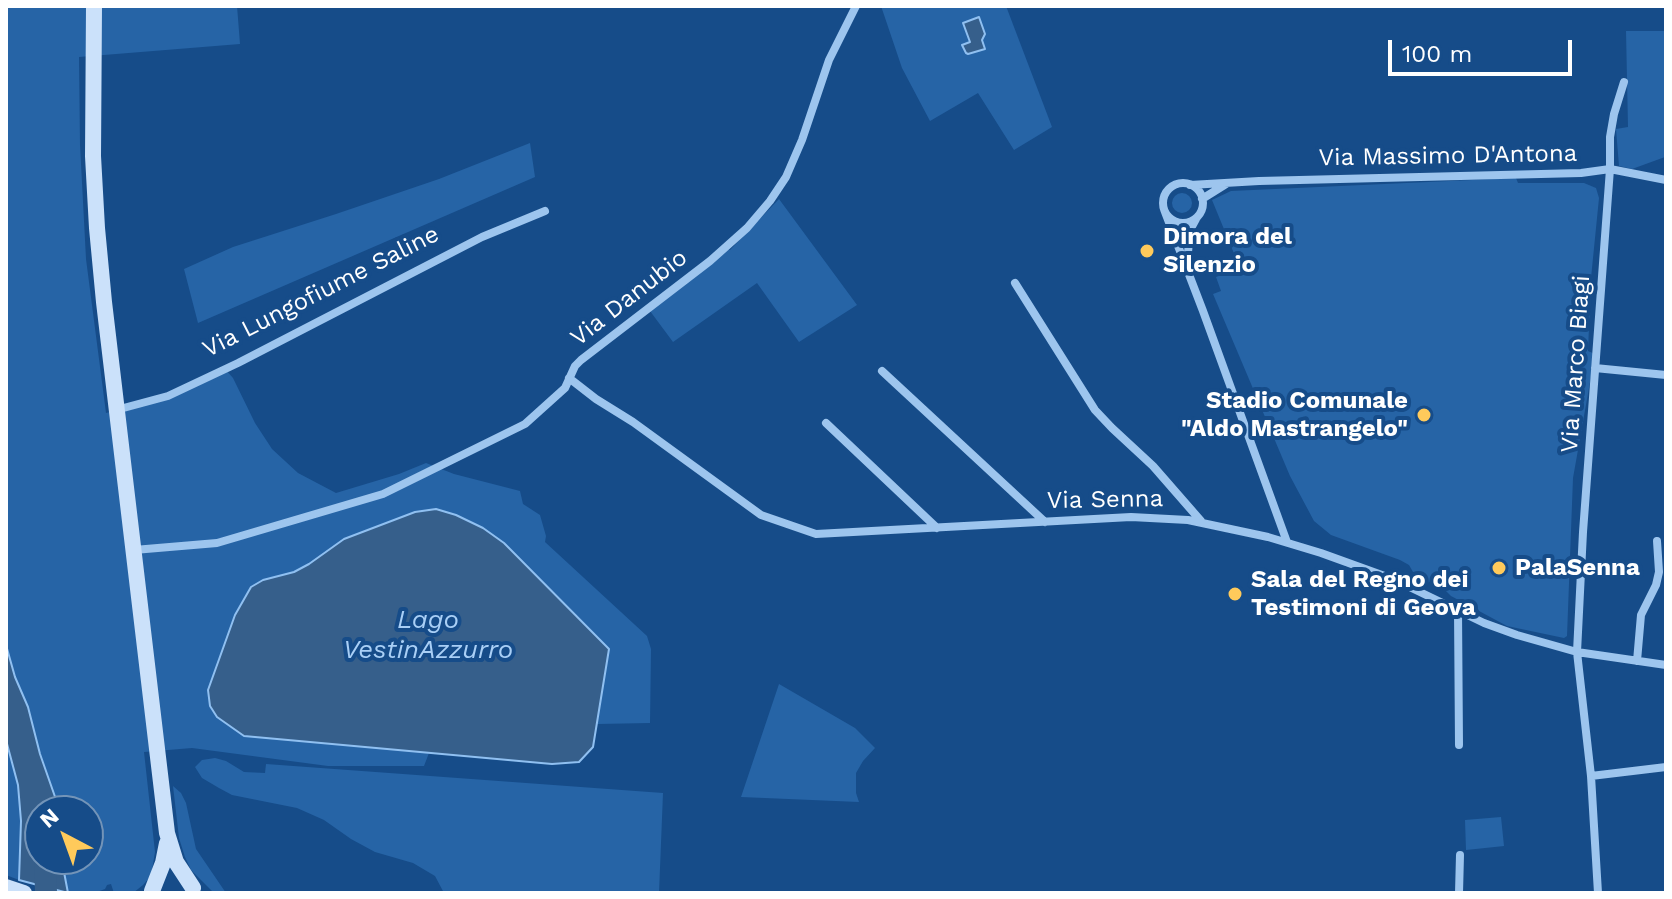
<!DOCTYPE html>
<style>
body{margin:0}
#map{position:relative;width:1672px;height:899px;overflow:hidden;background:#164c89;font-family:"Work Sans",sans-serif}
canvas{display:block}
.frame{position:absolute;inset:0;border:8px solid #fff;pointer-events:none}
.north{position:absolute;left:24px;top:795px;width:80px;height:80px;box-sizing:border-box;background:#164c89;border:2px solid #7394b8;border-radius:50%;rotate:319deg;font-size:22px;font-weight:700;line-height:32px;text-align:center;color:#fff}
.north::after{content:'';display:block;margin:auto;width:28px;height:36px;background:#ffca5b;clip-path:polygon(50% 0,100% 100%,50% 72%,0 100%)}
.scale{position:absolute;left:1388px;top:40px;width:184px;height:36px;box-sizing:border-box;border:4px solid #fff;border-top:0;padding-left:10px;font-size:24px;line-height:28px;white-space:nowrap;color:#fff;-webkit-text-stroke:6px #164c89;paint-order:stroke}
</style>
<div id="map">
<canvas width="1672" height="899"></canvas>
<div class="frame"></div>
<div class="north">N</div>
<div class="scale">100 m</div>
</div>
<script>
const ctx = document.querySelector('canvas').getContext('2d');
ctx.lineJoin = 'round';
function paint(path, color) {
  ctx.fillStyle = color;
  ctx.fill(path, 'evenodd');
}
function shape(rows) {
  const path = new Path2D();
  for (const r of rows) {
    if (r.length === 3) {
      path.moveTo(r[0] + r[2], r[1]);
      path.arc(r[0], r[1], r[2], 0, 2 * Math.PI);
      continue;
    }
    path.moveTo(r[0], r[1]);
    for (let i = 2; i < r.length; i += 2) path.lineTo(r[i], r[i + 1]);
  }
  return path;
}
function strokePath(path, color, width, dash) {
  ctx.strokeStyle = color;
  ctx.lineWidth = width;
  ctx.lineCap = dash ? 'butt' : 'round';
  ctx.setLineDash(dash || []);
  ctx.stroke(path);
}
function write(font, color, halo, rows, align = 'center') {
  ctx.font = font + ' "Work Sans",sans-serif';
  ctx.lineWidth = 8;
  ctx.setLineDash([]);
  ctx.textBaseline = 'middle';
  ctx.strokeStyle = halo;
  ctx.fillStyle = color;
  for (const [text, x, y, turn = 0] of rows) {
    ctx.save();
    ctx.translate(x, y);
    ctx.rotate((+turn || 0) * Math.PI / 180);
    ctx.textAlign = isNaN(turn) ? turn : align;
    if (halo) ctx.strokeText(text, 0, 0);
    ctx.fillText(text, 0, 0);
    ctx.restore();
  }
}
paint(shape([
 [6,6,237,6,240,44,79,57,80,145,86,259,106,413,168,396,225,369,233,378,255,423,272,449,298,473,336,493,399,474,426,463,454,474,520,491,523,504,540,515,546,536,545,542,647,636,651,649,650,723,597,724,609,649,309,564,294,572,263,580,251,587,244,736,429,753,424,766,328,766,192,748,144,752,155,852,151,876,143,885,133,893,114,893,111,884,107,885,105,889,94,893,68,893,64,872,64,859,88,859,88,811,60,811,40,754,28,707,15,677,6,645],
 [881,6,1006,6,1052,127,1014,150,978,93,930,121,902,68],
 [1626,31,1666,31,1665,157,1632,169,1619,166,1616,129,1628,127],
 [530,143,535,177,198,323,184,269,233,247,336,214,439,179],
 [1516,178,1518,183,1584,183,1596,188,1599,198,1591,278,1588,351,1595,354,1573,478,1567,636,1564,638,1507,626,1451,596,1445,590,1431,581,1427,583,1423,581,1424,579,1413,572,1409,565,1400,560,1331,535,1314,521,1290,476,1213,294,1221,291,1216,277,1240,268,1212,200,1231,191],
 [1182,203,10],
 [779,199,857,305,799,342,757,283,673,342,650,311,726,249,730,250],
 [779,684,855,728,875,748,863,761,856,773,856,793,859,802,741,797],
 [6,740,18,785,21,821,19,880,6,875],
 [215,758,226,761,244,772,265,773,266,764,663,793,659,893,444,893,435,876,413,863,375,852,351,839,324,820,297,808,232,795,219,788,202,778,195,767,202,760],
 [173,786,181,793,186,803,196,849,226,893,214,893,191,870,185,857,179,838],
 [1501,817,1504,846,1466,850,1465,820]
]), '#2664a6');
const water = shape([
 [979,17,985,34,982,40,985,49,968,54,966,53,962,45,970,42,963,23,979,17],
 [436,509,456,515,483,528,504,543,609,649,593,747,579,762,552,764,244,736,217,717,210,706,208,690,235,615,251,587,263,580,294,572,309,564,344,539,415,512,436,509],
 [6,645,15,677,28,707,40,754,60,811,40,811,40,859,64,859,64,872,68,893,19,880,21,821,18,785,6,740,6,645]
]);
paint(water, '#365f8b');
strokePath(water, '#90c0f1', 2);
strokePath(shape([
 [45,859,46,893]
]), '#365f8b', 22);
strokePath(shape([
 [1183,203,20],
 [1190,185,1259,181,1581,173,1610,169,1666,180],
 [1202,199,1226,184],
 [1165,212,1203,311,1287,542],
 [1187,264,1190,230,1196,219],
 [1015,283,1095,410,1112,428,1153,466,1201,521],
 [1595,368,1666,375],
 [882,371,1045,522],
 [569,378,596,399,633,422,761,515,816,534,1131,517,1188,520,1268,537,1321,553,1393,579,1484,623,1517,635,1577,652,1666,665],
 [116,410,168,396,238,363,482,237,545,211],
 [826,423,937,528],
 [134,550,217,543,383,494,525,424,565,388,575,366,581,360,710,261,747,228,770,201,786,177,802,140,829,60,856,6],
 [1458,610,1459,745],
 [1637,661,1641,615,1656,585,1659,572,1657,541],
 [1591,776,1666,767],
 [1459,893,1460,855],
 [1598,893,1591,776,1577,652,1583,532,1610,169,1610,137,1614,114,1624,82]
]), '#9dc5ee', 8);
strokePath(shape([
 [94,6,93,156,97,228,104,302,167,833,176,862,193,888],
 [6,887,24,893],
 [152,891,163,863,167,843]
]), '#cbe1fa', 16);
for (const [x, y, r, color] of [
 [1147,251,8,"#ffca5b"],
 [1424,415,8,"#ffca5b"],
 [1499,568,8,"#ffca5b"],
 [1235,594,8,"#ffca5b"]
]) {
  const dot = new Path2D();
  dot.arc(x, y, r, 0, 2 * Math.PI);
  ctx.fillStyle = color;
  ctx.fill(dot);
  strokePath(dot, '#164c89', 3);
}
write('24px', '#fff', '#164c89', [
 ["Via Massimo D'Antona",1448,156,-1],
 ["Via Lungofiume Saline",321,292,-27],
 ["Via Danubio",629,298,-38],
 ["Via Marco Biagi",1576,364,-86],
 ["Via Senna",1105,500,-1]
]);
write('bold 24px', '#fff', '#164c89', [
 ["Dimora del",1163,237],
 ["Silenzio",1163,265],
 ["Stadio Comunale",1408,401,"right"],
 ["\"Aldo Mastrangelo\"",1408,429,"right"],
 ["PalaSenna",1515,568],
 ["Sala del Regno dei",1251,580],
 ["Testimoni di Geova",1251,608]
], 'left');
write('italic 26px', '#a9cff6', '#164c89', [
 ["Lago",428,620],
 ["VestinAzzurro",428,650]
]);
</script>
